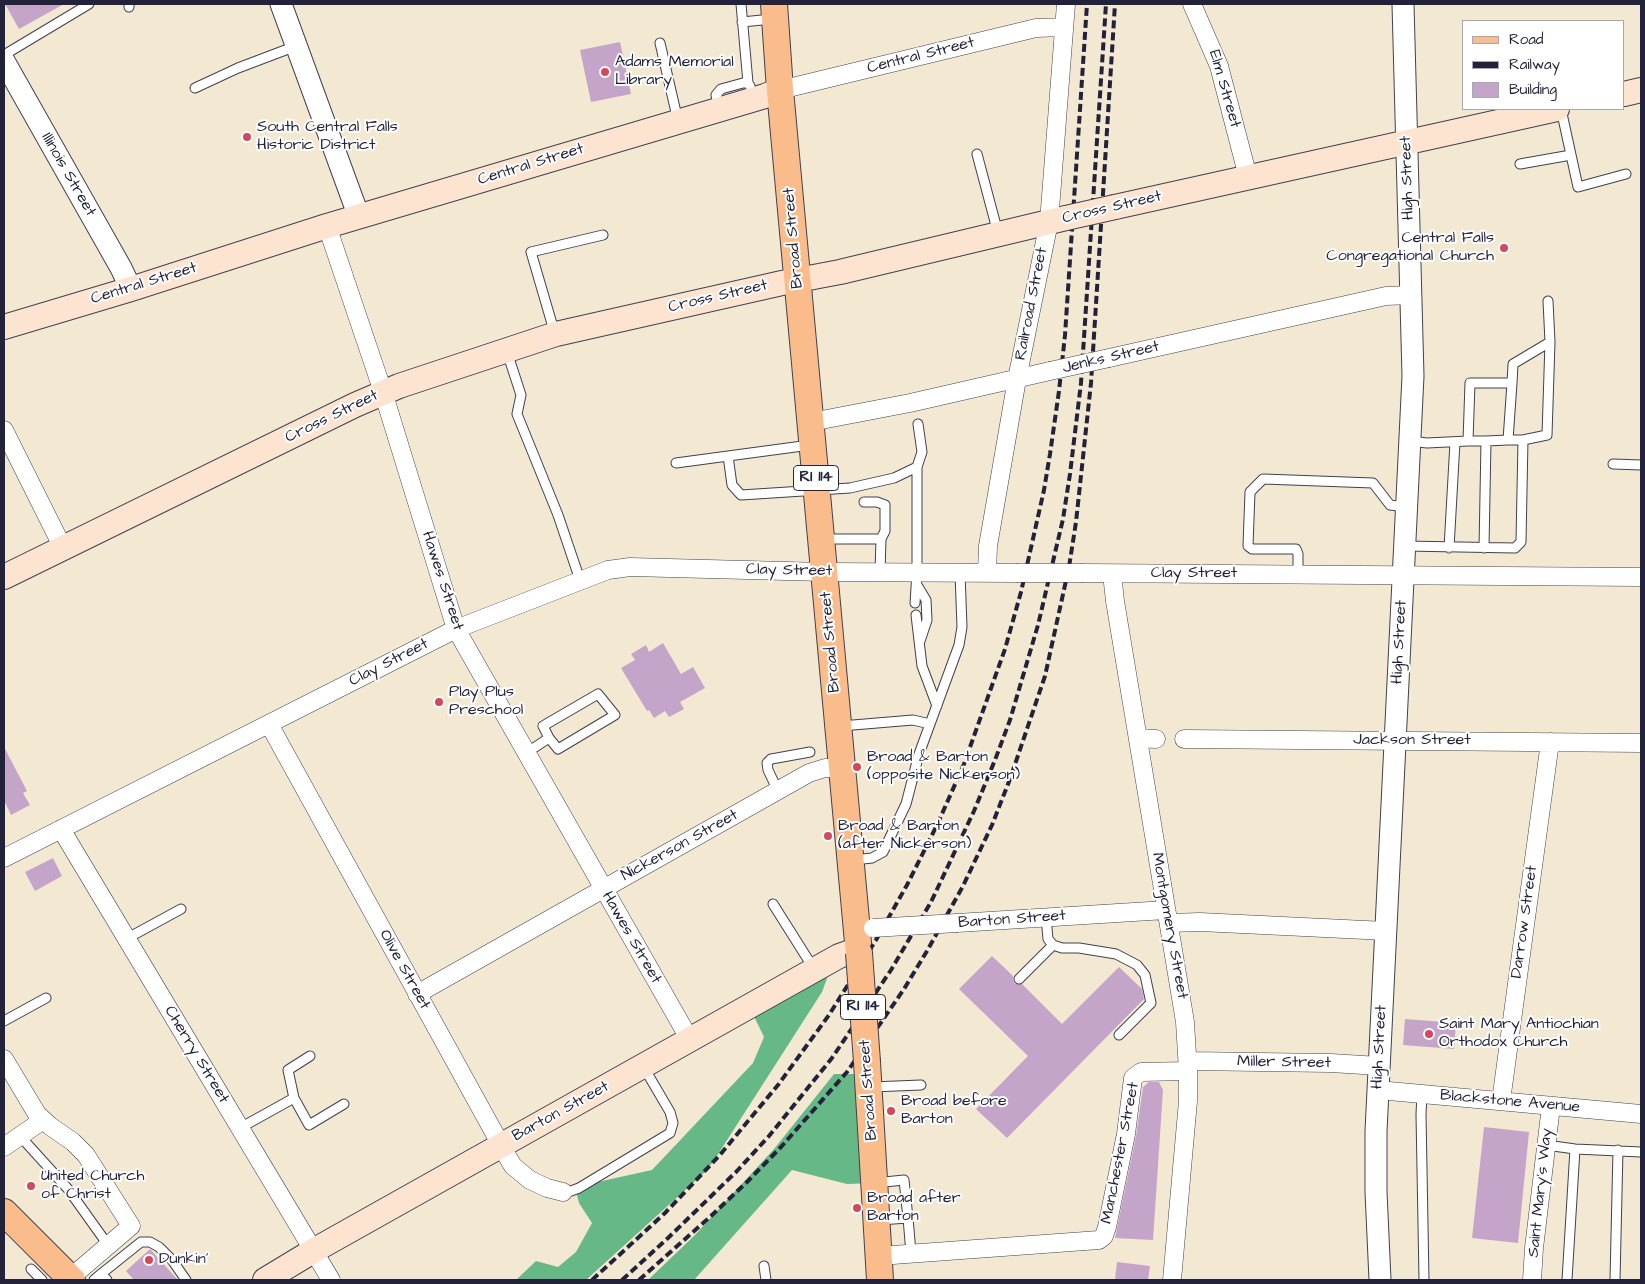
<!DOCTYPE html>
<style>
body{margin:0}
#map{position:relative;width:1645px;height:1284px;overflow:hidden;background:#f3e8d1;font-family:"Architects Daughter",sans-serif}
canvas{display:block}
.frame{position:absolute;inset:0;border:5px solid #22223b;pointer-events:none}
.legend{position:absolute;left:1462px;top:20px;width:162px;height:90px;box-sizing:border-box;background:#fff;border:1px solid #a7a7b1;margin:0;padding:6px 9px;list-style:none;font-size:15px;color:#22223b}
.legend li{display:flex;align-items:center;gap:10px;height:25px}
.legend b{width:25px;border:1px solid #a7a7b1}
</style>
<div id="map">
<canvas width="1645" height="1284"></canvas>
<div class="frame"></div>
<ul class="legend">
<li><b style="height:6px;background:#fabc8b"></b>Road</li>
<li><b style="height:6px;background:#22223b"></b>Railway</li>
<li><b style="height:14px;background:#c4a5c9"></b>Building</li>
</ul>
</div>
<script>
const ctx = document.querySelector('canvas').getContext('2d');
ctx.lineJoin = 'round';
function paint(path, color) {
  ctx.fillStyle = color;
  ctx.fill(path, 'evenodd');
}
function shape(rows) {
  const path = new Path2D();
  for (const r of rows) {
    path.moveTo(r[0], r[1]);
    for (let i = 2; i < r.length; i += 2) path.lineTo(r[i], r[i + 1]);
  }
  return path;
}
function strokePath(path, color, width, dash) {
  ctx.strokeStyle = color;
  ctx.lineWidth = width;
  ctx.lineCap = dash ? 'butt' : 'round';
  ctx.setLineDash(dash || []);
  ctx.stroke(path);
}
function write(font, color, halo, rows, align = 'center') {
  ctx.font = font + ' "Architects Daughter",sans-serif';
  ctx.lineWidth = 4;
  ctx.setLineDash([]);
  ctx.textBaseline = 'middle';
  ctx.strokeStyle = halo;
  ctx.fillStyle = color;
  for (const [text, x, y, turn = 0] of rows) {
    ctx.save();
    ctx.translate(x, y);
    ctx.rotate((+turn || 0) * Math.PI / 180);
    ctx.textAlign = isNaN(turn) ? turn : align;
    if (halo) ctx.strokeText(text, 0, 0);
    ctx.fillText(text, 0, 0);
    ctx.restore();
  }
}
paint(shape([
 [840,943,822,992,713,1162,704,1173,586,1280,516,1280,536,1261,558,1267,576,1252,592,1223,579,1203,575,1187,652,1170,753,1063,764,1037,748,1004],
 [834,1074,867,1074,874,1183,847,1184,792,1170,694,1280,648,1280,695,1235,774,1149]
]), '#66b986');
paint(shape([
 [5,4,64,4,19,29],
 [620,42,631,94,591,102,580,50],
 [663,643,681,674,693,667,705,688,680,702,684,709,669,717,665,711,654,718,649,710,647,711,621,668,635,660,631,654,646,645,649,652],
 [4,747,27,791,23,793,30,805,11,815,4,800],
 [53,858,62,876,35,891,25,872],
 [992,956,1013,976,1013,980,1015,984,1022,984,1062,1024,1119,967,1142,989,1144,999,1007,1138,976,1109,1028,1056,959,989],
 [1405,1019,1456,1023,1454,1049,1403,1045],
 [1149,1082,1159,1082,1163,1090,1153,1240,1115,1238,1136,1136,1143,1087],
 [1484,1127,1529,1132,1518,1243,1472,1238],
 [150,1249,178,1280,134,1280,126,1271],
 [1117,1262,1150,1266,1148,1280,1115,1280]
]), '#c4a5c9');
const service = shape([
 [129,4,129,7],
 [741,4,748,83],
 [742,22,772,19],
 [660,43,678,121],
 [4,55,89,4],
 [195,88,238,68,296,46],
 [719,109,716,95,721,89,743,83,748,83,750,86],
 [1561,109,1578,187,1626,174],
 [977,154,998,233],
 [1520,164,1571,155],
 [555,334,531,252,603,235],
 [507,352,521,395,517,414,558,515,580,580],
 [1512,383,1513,364,1550,342,1548,301],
 [1523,440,1547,435,1550,342],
 [1468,441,1486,441,1484,548],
 [1486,441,1508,440],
 [728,456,732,485,741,495,850,488,894,478,917,467,922,452,918,424],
 [676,463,810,445],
 [1613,464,1641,465],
 [864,502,877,502,885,505,885,531,881,539],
 [823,539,881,539,880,572],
 [1404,546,1515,548,1521,542,1523,440,1508,440,1512,383,1470,383,1468,441,1427,443,1410,441],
 [1449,548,1455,442],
 [1298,575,1298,554,1296,549,1252,549,1248,546,1250,492,1263,479,1373,483,1390,505,1406,507],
 [917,585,926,600,927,620,920,641],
 [915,603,917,572,917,467],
 [916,615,922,666,937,706],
 [841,726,913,720,930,724],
 [526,753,549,738,558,749,615,715,598,694,543,726,549,738],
 [778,791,768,770,767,763,771,759,777,758,810,752],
 [854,860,872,858,883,852,906,804,919,754,959,645,962,627,960,573],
 [773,904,814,969],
 [1046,917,1048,939,1053,945,1062,948,1079,948,1116,954,1137,965,1145,975,1151,1003,1119,1035],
 [126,939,181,909],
 [1019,979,1053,945],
 [4,1021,46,998],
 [871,1087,921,1085],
 [1422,1094,1421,1114,1424,1280],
 [294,1098,309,1125,344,1104],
 [240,1128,294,1098,288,1070,310,1056],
 [20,1136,68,1189,108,1245],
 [1546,1145,1575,1149,1641,1152],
 [875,1183,904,1180,908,1218],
 [563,1192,571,1191,579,1188,670,1133,673,1123,670,1112,643,1066],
 [879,1220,908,1218,911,1253],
 [764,1266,766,1280],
 [31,1269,42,1280],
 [101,1274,141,1242,150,1242,159,1247,172,1260,186,1280],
 [94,1280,101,1274,107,1280],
 [1567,1280,1575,1149],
 [1615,1280,1618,1150]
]);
const minor = shape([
 [1192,4,1219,66,1248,177],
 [780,90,1036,28,1064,27],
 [327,226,383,392,456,629,690,1040],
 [1109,358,1386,296,1411,295],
 [811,422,910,403,1050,371],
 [4,430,63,548],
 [987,573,988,546,1017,379,1049,222,1066,4],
 [1083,573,1641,577],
 [1112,574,1115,601,1185,1022,1188,1071,1188,1101,1172,1280],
 [269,724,507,1156,513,1166,530,1180,547,1188,563,1192],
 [1138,738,1156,739],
 [1184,739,1641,743],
 [61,829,331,1280],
 [4,858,456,629,608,570,630,567,825,572,1016,573],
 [957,923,1166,910],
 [1169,923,1200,922,1386,931],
 [417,994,809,773,825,768,843,768],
 [4,1059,37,1114,50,1126,73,1142,86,1155,131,1226,70,1278],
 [1188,1061,1331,1063,1379,1066],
 [1378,1090,1641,1114],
 [1501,1101,1550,742],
 [4,1147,43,1120],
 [879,1256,1099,1240,1104,1236,1107,1227,1126,1134,1133,1078,1141,1072,1188,1071],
 [1532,1280,1534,1248,1551,1106]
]);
const tertiary = shape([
 [281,4,359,217],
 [4,61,121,268,131,289],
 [1380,1280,1376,1192,1376,1131,1413,376,1403,4]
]);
const secondary = shape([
 [1624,94,1641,90],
 [1115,207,1557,109],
 [4,327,131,289,327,226,765,96,780,90],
 [4,577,355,405,399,386,556,334,782,283,840,272,1066,218],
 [265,1280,313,1251,814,970,839,956,859,949]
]);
const primary = shape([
 [774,4,780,90,859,953],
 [867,1062,880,1280],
 [4,1212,72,1280]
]);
strokePath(service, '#414052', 11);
strokePath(minor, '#414052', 19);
strokePath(tertiary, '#414052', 23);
strokePath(secondary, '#414052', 26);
strokePath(primary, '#414052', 28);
strokePath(service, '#fff', 9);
strokePath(minor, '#fff', 18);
strokePath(tertiary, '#fff', 21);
strokePath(secondary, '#fde4d1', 24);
strokePath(primary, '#fabc8b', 26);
strokePath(shape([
 [592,1280,665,1213,719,1156,778,1085,829,1015,876,940,907,885,938,823,964,764,1005,649,1021,592,1044,490,1050,454,1059,391,1065,335,1087,4],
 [622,1280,668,1238,737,1171,769,1136,832,1058,891,970,931,902,974,811,995,760,1010,720,1038,625,1063,519,1070,474,1081,383,1106,4],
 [639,1280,711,1216,747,1182,781,1147,847,1072,904,989,927,951,963,886,992,825,1010,779,1045,676,1069,567,1076,522,1091,383,1115,4]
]), '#22223b', 4, [8, 4]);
const minorBridge = shape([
 [1050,371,1109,358],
 [1016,573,1083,573],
 [873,928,957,923]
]);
const secondaryBridge = shape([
 [1066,218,1115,207]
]);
const primaryBridge = shape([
 [859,953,867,1062]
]);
strokePath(minorBridge, '#414052', 19, []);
strokePath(secondaryBridge, '#414052', 26, []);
strokePath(primaryBridge, '#414052', 28, []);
strokePath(minorBridge, '#fff', 18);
strokePath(secondaryBridge, '#fde4d1', 24);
strokePath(primaryBridge, '#fabc8b', 26);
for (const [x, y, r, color] of [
 [605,72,5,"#d1495b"],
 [247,137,5,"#d1495b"],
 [1504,248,5,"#d1495b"],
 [439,702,5,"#d1495b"],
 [857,767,5,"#d1495b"],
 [828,836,5,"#d1495b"],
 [1429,1034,5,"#d1495b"],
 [891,1111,5,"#d1495b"],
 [31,1186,5,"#d1495b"],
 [857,1208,5,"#d1495b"],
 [149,1260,5,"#d1495b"]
]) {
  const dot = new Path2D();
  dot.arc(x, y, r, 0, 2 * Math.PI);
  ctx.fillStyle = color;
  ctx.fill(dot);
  strokePath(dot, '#fff', 2);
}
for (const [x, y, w] of [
 [816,478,45],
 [863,1007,45]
]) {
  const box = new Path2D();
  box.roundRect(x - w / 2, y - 12.5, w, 25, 4);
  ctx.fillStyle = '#fff';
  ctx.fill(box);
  strokePath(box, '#22223b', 1);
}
write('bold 15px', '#22223b', null, [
 ["RI 114",816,478],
 ["RI 114",863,1007]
]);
write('16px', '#22223b', '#fff', [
 ["Central Street",921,56,-14],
 ["Elm Street",1224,89,74],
 ["Central Street",531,165,-17],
 ["Illinois Street",68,175,60],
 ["High Street",1408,178,-92],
 ["Cross Street",1112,208,-13],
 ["Broad Street",794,238,-95],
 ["Central Street",144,284,-17],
 ["Cross Street",718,297,-13],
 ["Railroad Street",1032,304,-79],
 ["Jenks Street",1111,358,-13],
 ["Cross Street",332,417,-26],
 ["Clay Street",789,571,1],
 ["Clay Street",1194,574],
 ["Hawes Street",442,581,72],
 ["Broad Street",831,642,-95],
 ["High Street",1400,642,-87],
 ["Clay Street",389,663,-27],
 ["Jackson Street",1412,741],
 ["Nickerson Street",680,846,-29],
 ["Barton Street",1012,920,-4],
 ["Darrow Street",1525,922,-82],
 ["Montgomery Street",1169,926,80],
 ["Hawes Street",631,938,60],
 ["Olive Street",404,970,61],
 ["High Street",1380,1047,-87],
 ["Cherry Street",196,1055,59],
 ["Miller Street",1284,1063,1],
 ["Broad Street",869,1090,-94],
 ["Blackstone Avenue",1510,1102,5],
 ["Barton Street",561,1112,-29],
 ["Manchester Street",1121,1153,-79],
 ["Saint Mary's Way",1541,1193,-84]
]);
write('16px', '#22223b', '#fff', [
 ["Adams Memorial",615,63],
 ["Library",615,81],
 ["South Central Falls",257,128],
 ["Historic District",257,146],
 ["Central Falls",1494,239,"right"],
 ["Congregational Church",1494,257,"right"],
 ["Play Plus",449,693],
 ["Preschool",449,711],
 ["Broad & Barton",867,758],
 ["(opposite Nickerson)",867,776],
 ["Broad & Barton",838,827],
 ["(after Nickerson)",838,845],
 ["Saint Mary Antiochian",1439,1025],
 ["Orthodox Church",1439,1043],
 ["Broad before",901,1102],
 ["Barton",901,1120],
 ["United Church",41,1177],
 ["of Christ",41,1195],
 ["Broad after",867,1199],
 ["Barton",867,1217],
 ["Dunkin'",159,1260]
], 'left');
</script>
